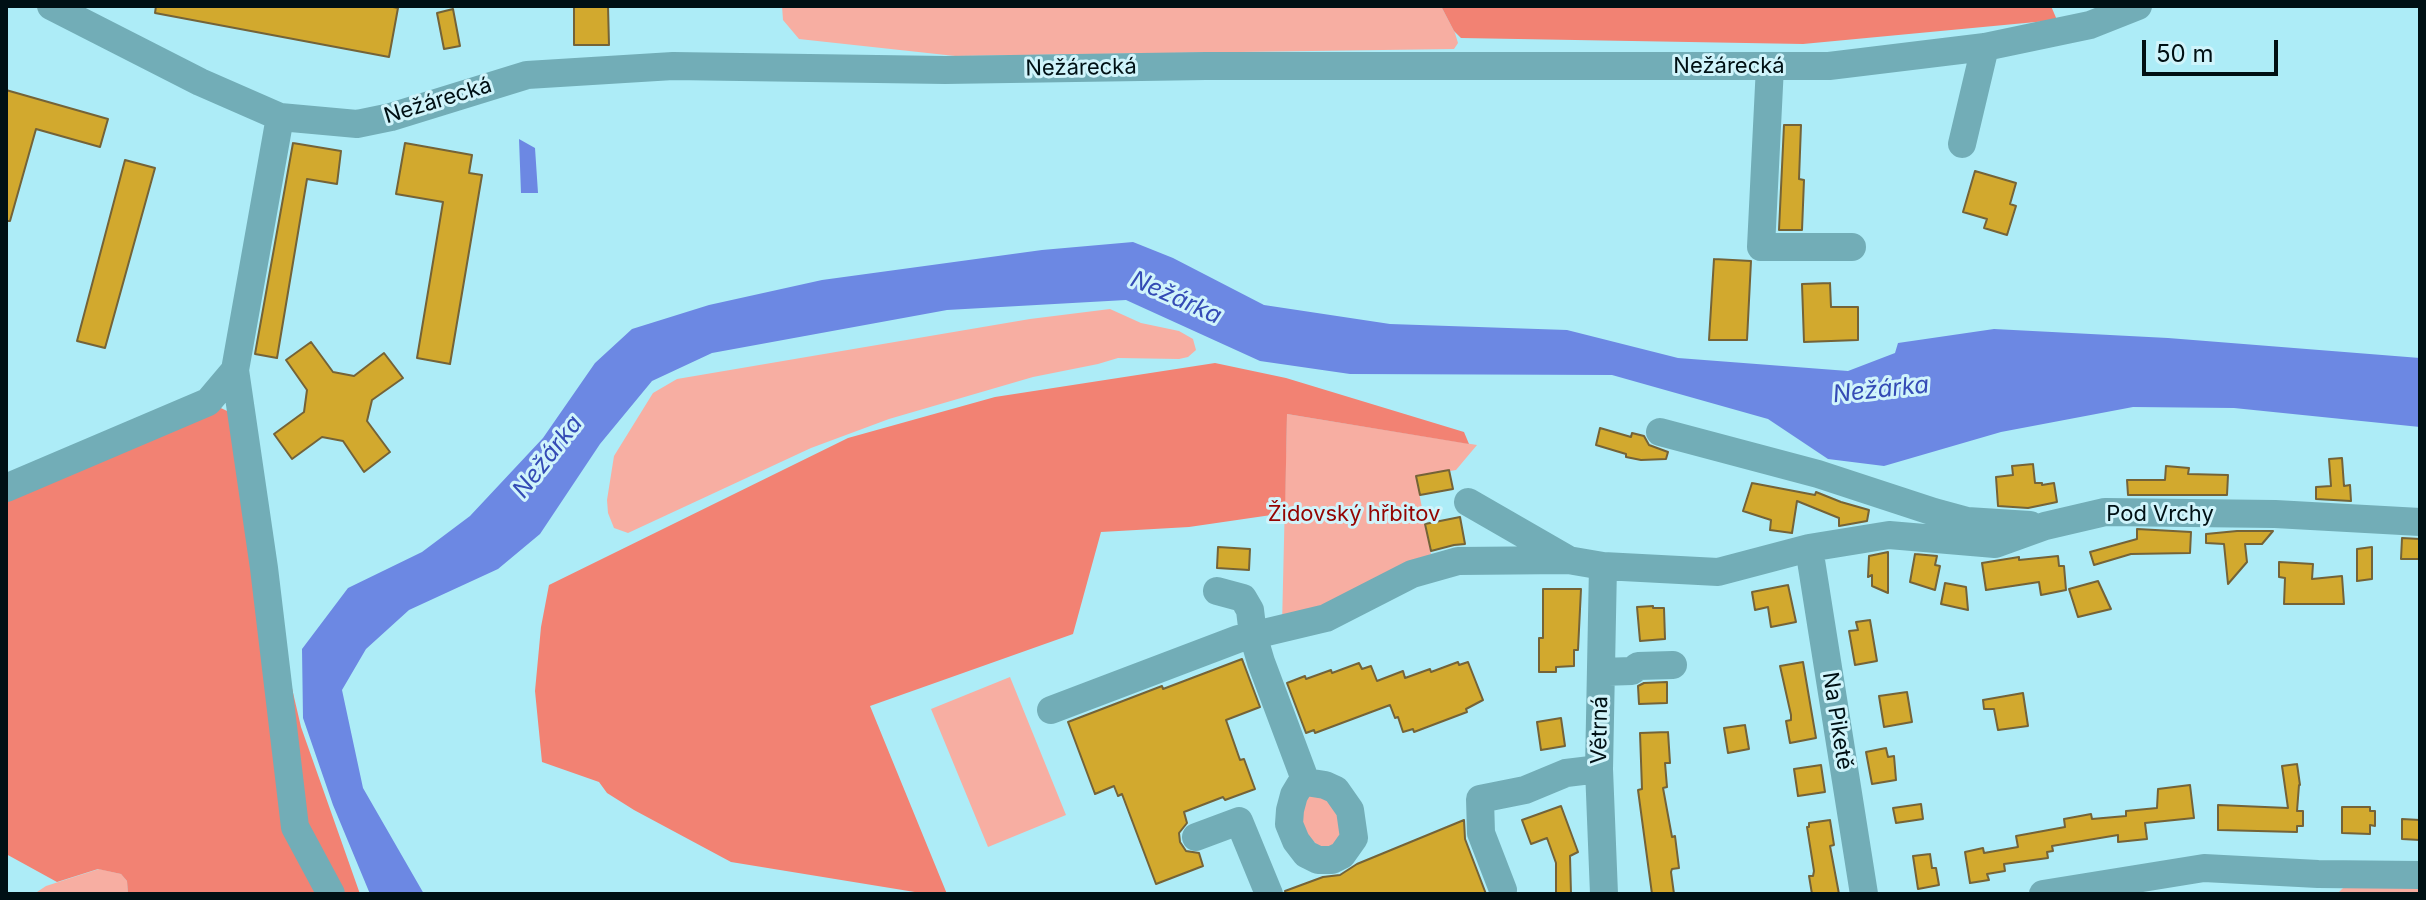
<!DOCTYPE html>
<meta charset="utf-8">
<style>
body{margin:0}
#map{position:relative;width:2426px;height:900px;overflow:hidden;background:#adecf7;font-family:Inter,sans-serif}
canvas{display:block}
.frame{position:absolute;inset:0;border:8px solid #001014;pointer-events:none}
.scale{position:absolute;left:2142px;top:40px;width:136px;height:36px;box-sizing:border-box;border:4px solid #001014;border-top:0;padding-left:10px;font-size:24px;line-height:28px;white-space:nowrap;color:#001014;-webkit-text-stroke:6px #d0f4fb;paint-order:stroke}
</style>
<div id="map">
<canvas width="2426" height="900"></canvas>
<div class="frame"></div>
<div class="scale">50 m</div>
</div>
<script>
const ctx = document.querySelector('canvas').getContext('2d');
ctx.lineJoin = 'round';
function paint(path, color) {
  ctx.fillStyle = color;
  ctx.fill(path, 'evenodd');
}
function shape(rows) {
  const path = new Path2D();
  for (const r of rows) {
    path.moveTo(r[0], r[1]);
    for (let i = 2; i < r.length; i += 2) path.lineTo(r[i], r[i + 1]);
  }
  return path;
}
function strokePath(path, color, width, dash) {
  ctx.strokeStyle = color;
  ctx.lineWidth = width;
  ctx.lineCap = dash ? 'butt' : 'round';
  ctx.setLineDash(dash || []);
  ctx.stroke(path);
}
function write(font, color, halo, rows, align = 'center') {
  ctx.font = font + ' Inter,sans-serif';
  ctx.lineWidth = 6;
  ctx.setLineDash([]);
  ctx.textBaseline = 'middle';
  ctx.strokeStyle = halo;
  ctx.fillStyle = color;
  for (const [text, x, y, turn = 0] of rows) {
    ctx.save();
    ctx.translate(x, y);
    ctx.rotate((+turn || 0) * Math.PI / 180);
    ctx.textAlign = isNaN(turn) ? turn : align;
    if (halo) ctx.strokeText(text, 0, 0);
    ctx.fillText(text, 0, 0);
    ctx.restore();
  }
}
paint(shape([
 [782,6,1441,6,1455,33,1458,43,1454,49,955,56,799,39,783,20],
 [1110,309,1141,323,1179,331,1193,339,1196,350,1188,357,1179,359,1118,358,1098,364,1033,377,889,419,811,448,628,533,614,528,608,513,607,500,614,456,653,393,677,379,1030,319],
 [1287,414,1477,445,1456,470,1416,477,1431,554,1282,625],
 [1010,677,1066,815,988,847,931,709],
 [1322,792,1346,827,1333,848,1320,848,1301,828,1301,804,1307,796],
 [99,869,121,874,127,881,128,894,34,894,46,886],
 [2420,886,2420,894,2337,894,2344,887]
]), '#f7aea2');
paint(shape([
 [1441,6,2051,6,2057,20,1803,44,1461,38,1454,31],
 [1215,363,1286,378,1464,432,1469,444,1287,414,1285,513,1189,527,1101,532,1073,634,870,706,947,894,927,894,731,862,634,810,607,793,599,782,542,762,535,691,541,627,549,585,848,438,995,397],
 [208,402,242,418,264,568,301,727,360,894,128,894,127,881,121,874,98,869,57,882,6,854,6,488]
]), '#f28273');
paint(shape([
 [519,139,535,148,538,193,521,193],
 [1133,242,1173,258,1264,305,1390,324,1567,330,1678,358,1848,371,1895,353,1898,343,1994,329,2168,338,2420,358,2420,427,2234,408,2133,407,2001,432,1884,466,1828,459,1768,419,1612,375,1350,374,1260,361,1126,300,947,310,712,353,652,381,600,444,540,534,498,569,409,610,366,649,342,690,363,788,424,894,370,894,333,805,303,718,302,649,348,588,422,552,470,516,543,438,595,363,632,329,709,305,822,280,1042,250]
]), '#6c88e3');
const building = shape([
 [156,6,388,6,398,8,389,57,155,13,156,6],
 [574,6,608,6,609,45,574,45,574,6],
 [453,9,460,46,444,49,437,13,453,9],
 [6,90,108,119,100,147,36,129,10,221,6,221,6,90],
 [1784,125,1801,125,1799,179,1804,180,1802,230,1779,230,1784,125],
 [293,143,341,151,337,184,307,179,277,358,255,354,293,143],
 [405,143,472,155,469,173,482,175,450,364,417,358,443,202,396,194,405,143],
 [125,160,155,168,105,348,77,341,125,160],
 [1975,171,2016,183,2010,204,2016,206,2007,235,1984,228,1987,219,1963,212,1975,171],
 [1714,259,1751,261,1747,340,1709,340,1714,259],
 [1830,283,1831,307,1858,307,1858,340,1804,342,1802,284,1830,283],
 [311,342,333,372,354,376,384,353,403,378,372,400,367,421,390,452,364,472,343,441,322,437,292,459,274,434,304,412,307,390,286,360,311,342],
 [1600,428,1631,437,1632,433,1644,436,1649,445,1668,452,1666,459,1641,460,1626,457,1626,454,1596,445,1600,428],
 [2342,458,2344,486,2350,485,2351,501,2316,499,2316,487,2331,486,2329,459,2342,458],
 [2033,464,2035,483,2042,483,2042,485,2054,483,2057,502,2028,508,1998,506,1996,477,2013,475,2012,466,2033,464],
 [2166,466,2189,468,2188,474,2228,475,2227,495,2128,495,2127,480,2165,480,2166,466],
 [1449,470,1453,489,1420,495,1416,476,1449,470],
 [1752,483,1815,495,1816,492,1841,502,1869,510,1867,521,1839,526,1839,518,1797,501,1792,533,1770,530,1771,520,1743,511,1752,483],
 [1460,517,1465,544,1454,545,1431,551,1425,524,1460,517],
 [2137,529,2191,532,2190,553,2131,554,2094,565,2090,552,2137,539,2137,529],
 [2237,531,2273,531,2262,544,2245,544,2247,562,2228,584,2224,544,2206,543,2206,534,2237,531],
 [2402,538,2420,539,2420,559,2401,559,2402,538],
 [1218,547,1250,549,1249,570,1217,568,1218,547],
 [2372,547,2372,579,2357,581,2357,549,2372,547],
 [1888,552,1888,593,1872,586,1872,575,1868,577,1869,556,1888,552],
 [1915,554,1937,556,1935,565,1940,566,1935,590,1910,582,1915,554],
 [2058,556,2059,566,2064,566,2066,590,2041,595,2039,582,1986,590,1982,563,2019,557,2019,560,2058,556],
 [2279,562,2313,564,2312,579,2342,576,2344,604,2284,604,2285,578,2279,577,2279,562],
 [2098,581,2111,609,2078,617,2069,589,2098,581],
 [1945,583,1966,587,1968,610,1941,604,1945,583],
 [1788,585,1796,622,1771,627,1768,607,1755,610,1752,592,1788,585],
 [1543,589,1581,589,1578,650,1574,650,1574,666,1556,667,1556,672,1539,672,1539,638,1543,638,1543,589],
 [1653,606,1653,608,1664,608,1665,639,1640,641,1637,607,1653,606],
 [1870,620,1877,661,1855,665,1849,631,1858,630,1856,622,1870,620],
 [1242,659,1260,707,1226,720,1240,760,1244,759,1255,789,1225,800,1223,797,1184,812,1187,823,1179,833,1180,842,1186,851,1199,853,1203,866,1156,884,1122,794,1118,796,1114,786,1095,794,1068,722,1162,686,1163,689,1242,659],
 [1458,662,1459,665,1468,662,1483,700,1466,709,1467,712,1414,732,1413,729,1403,732,1398,717,1395,718,1390,705,1315,733,1314,730,1306,733,1287,683,1305,676,1306,679,1331,670,1332,673,1359,663,1362,669,1371,666,1377,681,1403,671,1405,678,1430,669,1431,672,1458,662],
 [1803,662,1816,738,1790,743,1786,721,1791,720,1791,715,1780,666,1803,662],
 [1667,682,1667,703,1639,704,1638,686,1644,683,1667,682],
 [1907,692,1912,722,1884,727,1879,696,1907,692],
 [2023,693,2028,726,1998,730,1994,709,1984,709,1983,700,2023,693],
 [1561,718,1565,746,1541,750,1537,722,1561,718],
 [1745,725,1749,749,1728,753,1724,728,1745,725],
 [1668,732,1670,763,1665,763,1667,787,1663,788,1672,837,1675,836,1679,868,1672,869,1671,872,1674,894,1652,894,1638,790,1642,789,1640,733,1668,732],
 [1886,748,1888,757,1894,756,1896,780,1872,784,1866,752,1886,748],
 [2297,764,2300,785,2299,785,2297,811,2303,811,2303,826,2297,826,2297,832,2218,830,2218,805,2288,808,2282,766,2297,764],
 [1821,765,1825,792,1798,796,1794,769,1821,765],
 [2190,785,2194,818,2145,823,2147,839,2118,842,2118,835,2052,846,2053,851,2047,852,2048,858,2004,864,2005,871,1987,874,1989,880,1970,883,1965,852,1983,848,1984,853,2018,847,2016,836,2065,827,2064,819,2091,814,2092,819,2126,816,2126,811,2157,808,2158,789,2190,785],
 [1921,804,1923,819,1896,823,1893,808,1921,804],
 [1561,806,1578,852,1570,856,1571,894,1556,894,1556,863,1547,838,1531,844,1522,820,1561,806],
 [2342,807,2370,807,2370,811,2375,811,2375,826,2370,825,2370,834,2342,833,2342,807],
 [2402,819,2420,820,2420,840,2402,839,2402,819],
 [1464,820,1465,839,1486,894,1286,894,1285,891,1323,877,1340,875,1357,864,1464,820],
 [1830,820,1834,845,1830,846,1839,894,1812,894,1809,876,1813,876,1814,871,1807,827,1809,827,1809,823,1830,820],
 [1930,854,1932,868,1936,868,1939,885,1918,889,1913,856,1930,854]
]);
paint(building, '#d2a92e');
strokePath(building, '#746338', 2);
strokePath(shape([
 [51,6,200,82,280,117,357,124,391,117,527,75,673,66,945,70,1206,66,1829,66,1985,47,2090,25,2138,6],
 [1770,66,1761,247,1852,247],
 [1962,144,1985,47],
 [235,370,264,568,295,827,331,894],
 [1660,432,1818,474,1934,512,1967,521,2030,525],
 [6,488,208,402,235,370,280,117],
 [1468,502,1567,559],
 [1809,548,1864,894],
 [1603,566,1599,769,1604,894],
 [1217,591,1243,598,1250,610,1253,635,1261,662,1306,782],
 [1601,672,1632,671,1638,666,1673,665],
 [1051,710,1238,639,1326,618,1412,574,1458,561,1568,560,1603,566,1718,572,1809,548,1889,535,1995,544,2045,526,2105,512,2275,514,2420,522],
 [1306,782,1325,785,1336,790,1350,810,1354,838,1342,855,1332,860,1318,860,1306,854,1296,841,1289,824,1290,810,1294,795,1300,785,1306,782],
 [1196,837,1239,821,1269,894],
 [1503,890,1481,833,1480,799,1525,790,1566,773,1599,769],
 [2043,894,2204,868,2318,874,2420,875]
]), '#72adb7', 28);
write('22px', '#001014', '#d0f4fb', [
 ["Nežárecká",1729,66],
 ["Nežárecká",1081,68,-1],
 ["Nežárecká",438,101,-17],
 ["Pod Vrchy",2160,514],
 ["Na Piketě",1837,721,81],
 ["Větrná",1600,730,-89]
]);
write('22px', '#940402', '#d0f4fb', [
 ["Židovský hřbitov",1354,514]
]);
write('italic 24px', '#344bb5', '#d0f4fb', [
 ["Nežárka",1176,298,24],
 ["Nežárka",1881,390,-6],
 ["Nežárka",548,457,-52]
]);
</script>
